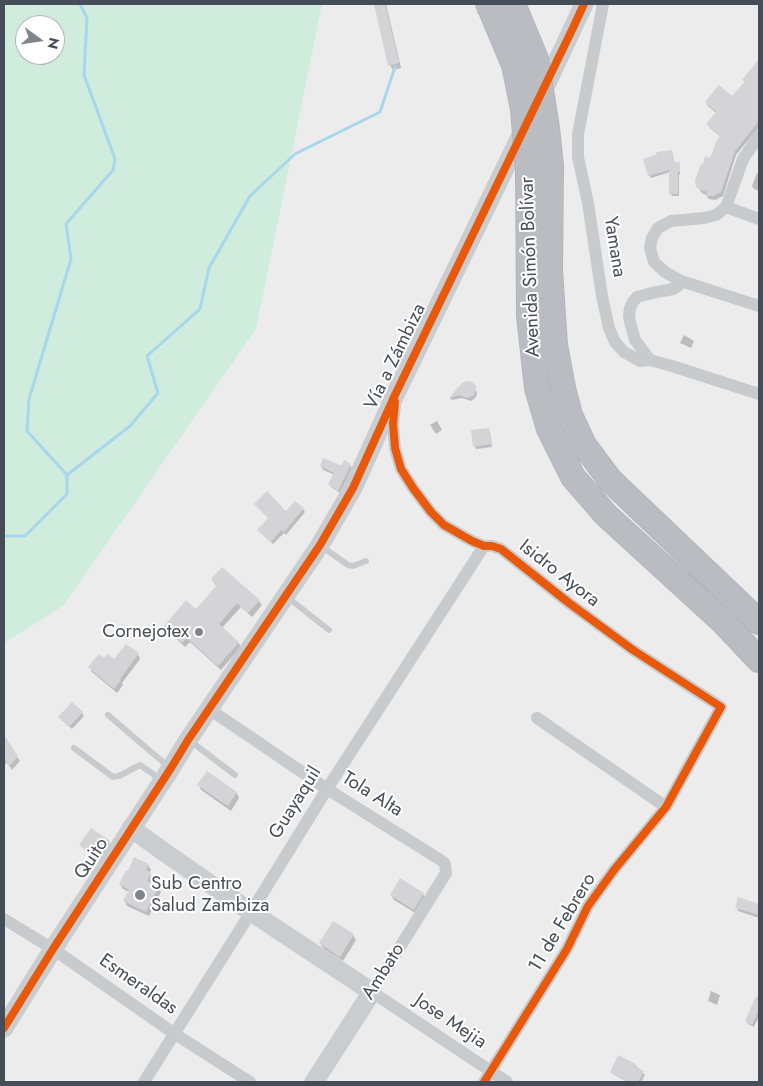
<!DOCTYPE html>
<meta charset="utf-8">
<style>
body{margin:0}
#map{position:relative;width:763px;height:1086px;overflow:hidden;background:#edecec;font-family:Jost,sans-serif}
canvas{display:block}
.frame{position:absolute;inset:0;border:5px solid #444d58;pointer-events:none}
.north{position:absolute;left:15px;top:15px;width:50px;height:50px;box-sizing:border-box;background:#fff;border:1px solid #b4b8bc;border-radius:50%;rotate:104deg;font-size:14px;font-weight:700;line-height:20px;text-align:center;color:#444d58}
.north::after{content:'';display:block;margin:auto;width:18px;height:22px;background:#7f858c;clip-path:polygon(50% 0,100% 100%,50% 72%,0 100%)}
</style>
<div id="map">
<canvas width="763" height="1086"></canvas>
<div class="frame"></div>
<div class="north">N</div>
</div>
<script>
const ctx = document.querySelector('canvas').getContext('2d');
ctx.lineJoin = 'round';
function paint(path, color) {
  ctx.fillStyle = color;
  ctx.fill(path, 'evenodd');
}
function shape(rows) {
  const path = new Path2D();
  for (const r of rows) {
    path.moveTo(r[0], r[1]);
    for (let i = 2; i < r.length; i += 2) path.lineTo(r[i], r[i + 1]);
  }
  return path;
}
function strokePath(path, color, width, dash) {
  ctx.strokeStyle = color;
  ctx.lineWidth = width;
  ctx.lineCap = dash ? 'butt' : 'round';
  ctx.setLineDash(dash || []);
  ctx.stroke(path);
}
function write(font, color, halo, rows, align = 'center') {
  ctx.font = font + ' Jost,sans-serif';
  ctx.lineWidth = 4;
  ctx.setLineDash([]);
  ctx.textBaseline = 'middle';
  ctx.strokeStyle = halo;
  ctx.fillStyle = color;
  for (const [text, x, y, turn = 0] of rows) {
    ctx.save();
    ctx.translate(x, y);
    ctx.rotate((+turn || 0) * Math.PI / 180);
    ctx.textAlign = isNaN(turn) ? turn : align;
    if (halo) ctx.strokeText(text, 0, 0);
    ctx.fillText(text, 0, 0);
    ctx.restore();
  }
}
paint(shape([
 [4,4,322,4,256,329,63,606,4,643],
 [25,25,55,25,55,55,25,55]
]), '#d0ecdd');
paint(shape([
 [375,4,386,4,401,68,393,70,390,65],
 [759,61,759,127,736,155,723,196,715,200,709,199,706,195,702,193,697,186,721,137,710,128,708,124,717,114,708,106,706,102,733,98,746,82,744,80],
 [671,151,673,154,674,163,679,163,680,166,680,174,679,174,679,196,672,196,670,193,670,172,651,178,649,175],
 [757,173,759,174,759,191,754,189,752,186],
 [684,335,694,341,691,348,680,343],
 [463,384,475,387,477,393,476,397,471,401,462,398,452,400,450,398],
 [437,421,442,430,436,434,430,425],
 [488,429,490,432,492,447,476,449,475,446],
 [345,462,350,465,352,468,340,493,331,487,329,484,335,475,323,470,321,466,342,466],
 [303,509,305,512,286,535,284,533,273,544,261,533],
 [212,580,259,601,262,605,252,617,241,607,222,628,238,642,241,647,221,670,190,642,185,647,168,631,165,626,197,611,217,587],
 [138,654,140,659,122,683,123,685,117,693,92,672,90,668],
 [82,713,84,716,72,729,62,720,60,717],
 [4,739,5,739,20,761,12,770,7,762,4,766],
 [207,773,237,793,239,798,231,811,201,790,199,785],
 [109,842,110,845,100,860,83,848,81,845],
 [148,865,151,870,149,873,153,878,150,883,158,887,161,892,149,916,127,906,125,901,129,892,123,889,120,884],
 [423,894,426,899,417,914,394,900,391,895],
 [739,899,759,905,759,918,738,911,737,908],
 [353,935,356,940,343,961,323,948,320,943],
 [711,991,720,995,717,1005,708,1001],
 [757,998,759,999,759,1016,754,1027,748,1024,746,1021],
 [635,1065,645,1075,641,1082,628,1082,613,1074,611,1072]
]), '#0003');
strokePath(shape([
 [67,475,27,431,29,399,71,259,66,224,113,170,115,159,84,75,87,18,80,4],
 [4,536,25,536,67,494,67,475,130,426,158,393,147,356,200,309,209,268,250,196,295,154,380,112,395,67]
]), '#a6d7ea', 3);
paint(shape([
 [374,4,385,4,399,63,388,66],
 [759,59,759,121,735,151,721,192,713,196,706,196,707,192,699,189,696,187,695,180,701,164,703,164,705,156,710,158,716,142,720,136,706,124,716,112,705,102,719,85,732,96,745,81,742,80],
 [672,150,674,162,680,162,680,172,678,172,678,194,669,194,669,170,648,176,643,159,657,154,656,152],
 [467,381,472,382,476,386,476,391,473,396,466,398,460,395,449,398,462,383],
 [489,428,491,444,473,447,471,430],
 [323,458,340,465,342,465,344,460,351,464,338,491,328,484,334,473,320,466],
 [267,491,286,511,295,501,304,508,284,532,281,530,271,542,257,530,268,518,254,504],
 [222,567,260,600,248,613,237,603,219,624,239,642,218,666,187,638,182,643,164,626,186,600,196,609,217,585,211,579],
 [126,644,139,653,120,679,121,680,114,689,88,667,99,654,104,658,108,654,114,659],
 [72,702,83,712,69,727,58,717],
 [4,735,18,756,9,767,4,758],
 [207,771,237,792,228,806,197,785],
 [91,828,110,841,98,858,79,845],
 [134,857,149,864,146,870,151,873,147,881,159,886,146,912,123,901,129,890,119,884,126,870,128,871],
 [400,878,424,893,414,910,390,895],
 [738,897,759,904,759,915,735,908],
 [333,921,354,934,340,957,319,943],
 [756,996,759,998,759,1010,752,1025,745,1021],
 [618,1055,636,1064,634,1066,644,1071,638,1082,630,1082,610,1072]
]), '#d4d4d6');
const highway = shape([
 [551,166,550,270,555,345,563,388,570,415,584,445,610,480,759,622],
 [528,172,529,316,537,388,549,429,573,477,606,515,723,622,759,660]
]);
strokePath(highway, '#b2b6bc', 26);
strokePath(shape([
 [321,546,348,565,353,566,366,561],
 [287,597,329,630],
 [108,715,170,768],
 [189,740,235,775],
 [74,748,113,777,119,776,140,765,153,774,160,781]
]), '#c8cbcd', 6);
strokePath(shape([
 [603,4,578,134,578,157,588,203,602,296,609,328,615,342,624,352,640,361,650,360,672,366,759,394],
 [726,207,759,219],
 [681,281,759,306],
 [650,360,635,340,630,322,629,315,630,308,633,302,637,297,652,293,673,289,678,286,681,281,665,272,654,262,650,248,652,238,658,228,671,221,704,218,716,215,726,207,743,159,759,136],
 [395,405,393,424,395,448,401,469,413,488,431,512,444,525,472,541,484,546,492,546,501,549,569,603,633,650,721,707,666,807,614,870,588,906,567,949,484,1082],
 [209,709,327,789,442,861,445,864,446,873,372,992,507,1082],
 [537,718,666,807],
 [4,919,53,949,175,1034,250,1082],
 [144,1082,251,912,327,789,484,546]
]), '#c8cbcd', 12);
strokePath(shape([
 [540,98,584,4],
 [131,828,164,852,251,912,372,992,314,1082],
 [4,1028,53,949,171,768,188,740,320,545,353,488,395,395,525,127]
]), '#c9cdd0', 19);
strokePath(highway, '#b9bdc2', 24);
const highwayBridge = shape([
 [487,4,490,8,514,65,523,109,528,172],
 [513,4,536,59,547,128,551,166]
]);
strokePath(highwayBridge, '#b2b6bc', 26, []);
strokePath(highwayBridge, '#b9bdc2', 24);
strokePath(shape([
 [395,402,393,424,395,448,401,469,413,488,431,512,444,525,472,541,484,546,492,546,501,549,569,603,633,650,721,707,666,807,614,870,588,906,567,949,484,1082],
 [4,1028,53,949,171,768,188,740,320,545,353,488,395,395,572,30,584,4]
]), '#e8590c', 8);
for (const [x, y, r, color] of [
 [199,632,5,"#7f858c"],
 [140,895,6,"#7f858c"]
]) {
  const dot = new Path2D();
  dot.arc(x, y, r, 0, 2 * Math.PI);
  ctx.fillStyle = color;
  ctx.fill(dot);
  strokePath(dot, '#fff', 2);
}
write('19px', '#444d58', '#fff', [
 ["Yamana",614,247,81],
 ["Avenida Simón Bolívar",531,267,-92],
 ["Vía a Zámbiza",396,357,-64],
 ["Isidro Ayora",559,574,38],
 ["Tola Alta",372,795,32],
 ["Guayaquil",296,803,-58],
 ["Quito",92,859,-57],
 ["11 de Febrero",563,923,-59],
 ["Ambato",384,972,-58],
 ["Esmeraldas",138,985,35],
 ["Jose Mejia",450,1022,34]
]);
write('19px', '#444d58', '#fff', [
 ["Cornejotex",189,632],
 ["Sub Centro",151,884,"left"],
 ["Salud Zambiza",151,906,"left"]
], 'right');
</script>
